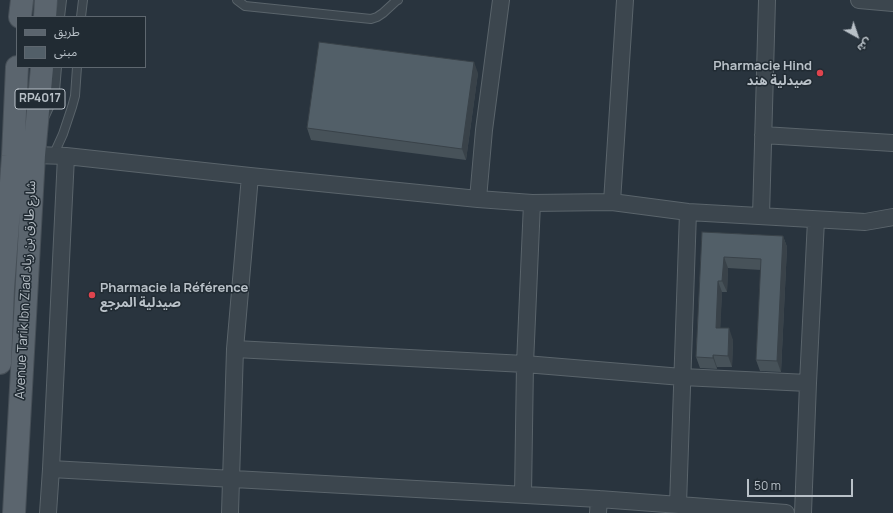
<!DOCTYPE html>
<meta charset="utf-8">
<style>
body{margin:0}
#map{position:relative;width:893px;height:513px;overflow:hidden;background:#29343e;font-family:Manrope,"Noto Sans Arabic",sans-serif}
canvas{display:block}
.legend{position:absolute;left:16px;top:16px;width:130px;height:52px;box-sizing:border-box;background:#212b33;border:1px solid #5e676f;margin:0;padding:5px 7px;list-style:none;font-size:12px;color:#b9c1c8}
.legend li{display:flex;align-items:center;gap:8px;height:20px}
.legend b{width:20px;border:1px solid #5e676f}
.north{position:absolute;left:837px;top:16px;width:40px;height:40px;-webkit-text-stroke:3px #212b33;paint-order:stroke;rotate:140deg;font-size:11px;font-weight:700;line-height:16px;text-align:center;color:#b9c1c8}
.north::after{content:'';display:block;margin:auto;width:14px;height:18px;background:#b9c1c8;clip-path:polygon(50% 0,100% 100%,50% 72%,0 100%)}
.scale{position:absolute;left:747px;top:479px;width:106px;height:18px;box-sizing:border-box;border:2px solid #b9c1c8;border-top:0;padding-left:5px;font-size:12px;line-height:14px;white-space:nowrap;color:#b9c1c8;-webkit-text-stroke:3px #212b33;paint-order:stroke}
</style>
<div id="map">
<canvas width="893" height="513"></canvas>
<ul class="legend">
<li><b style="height:5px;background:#5b656e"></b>طريق</li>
<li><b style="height:11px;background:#525f68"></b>مبنى</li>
</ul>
<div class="north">ش</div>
<div class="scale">50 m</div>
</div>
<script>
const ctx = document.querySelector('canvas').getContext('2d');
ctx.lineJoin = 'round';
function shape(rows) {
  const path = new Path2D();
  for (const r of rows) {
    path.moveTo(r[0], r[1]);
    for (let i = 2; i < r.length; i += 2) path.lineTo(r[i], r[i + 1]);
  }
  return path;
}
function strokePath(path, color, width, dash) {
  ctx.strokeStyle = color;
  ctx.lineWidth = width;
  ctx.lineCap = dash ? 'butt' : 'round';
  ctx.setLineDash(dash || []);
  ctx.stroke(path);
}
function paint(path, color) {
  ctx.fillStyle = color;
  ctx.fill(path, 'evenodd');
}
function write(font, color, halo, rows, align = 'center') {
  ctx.font = font + ' Manrope,"Noto Sans Arabic",sans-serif';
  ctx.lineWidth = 3;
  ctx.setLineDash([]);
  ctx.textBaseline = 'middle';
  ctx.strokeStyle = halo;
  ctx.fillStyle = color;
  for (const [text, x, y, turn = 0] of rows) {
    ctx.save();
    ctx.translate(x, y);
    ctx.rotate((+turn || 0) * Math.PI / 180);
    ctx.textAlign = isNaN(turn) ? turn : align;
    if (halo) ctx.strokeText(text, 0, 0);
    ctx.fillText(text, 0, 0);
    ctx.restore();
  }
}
const lane = shape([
 [237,0,245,6,371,19,377,17,383,13,396,1,398,0],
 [60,17,62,0],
 [81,17,83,0],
 [45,116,51,103,55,91,57,67],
 [53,156,63,134,72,107,75,96,77,67]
]);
const street = shape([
 [859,0,893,3],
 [763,135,893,143],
 [34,155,66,156,250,176,478,199,532,203,612,202,688,212,865,222,893,217],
 [478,199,484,130,501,0],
 [612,202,625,0],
 [761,216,767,0],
 [235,349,525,364,682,377,808,383],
 [51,469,599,499,786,513],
 [523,495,525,364,532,203],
 [678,505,688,212],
 [48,513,51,469,66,156],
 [230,513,235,349,250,176],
 [598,513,599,499],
 [803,513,808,383,816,220]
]);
const primary = shape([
 [20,17,22,0],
 [45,17,46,0],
 [0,363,3,289,13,156,17,67],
 [14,513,34,155,42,67]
]);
strokePath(lane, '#5a646b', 10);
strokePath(street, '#5a646b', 18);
strokePath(primary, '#464f57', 24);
strokePath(lane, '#3c464e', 8);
strokePath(street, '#3c464e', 16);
strokePath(primary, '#5b656e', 22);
paint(shape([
 [478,73,466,160,311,140,307,128],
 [702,232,783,236,787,247,781,372,760,371,756,360,761,270,728,268,727,292,722,292,720,328,733,340,732,367,717,367,717,369,700,368,696,357]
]), '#475259');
paint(shape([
 [474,62,478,73,466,160,462,149],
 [783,236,787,247,781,372,777,361],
 [724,257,728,268,727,292,722,281],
 [718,281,722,292,720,339,716,328],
 [729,328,733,340,732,367,728,356],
 [713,355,717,367,717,369,713,358]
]), '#394249');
const building = shape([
 [319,42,474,62,462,149,307,128,319,42],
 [702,232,783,236,777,361,756,360,761,259,724,257,722,281,718,281,716,328,729,328,728,356,713,355,713,358,696,357,702,232]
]);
paint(building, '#525f68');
strokePath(building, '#394249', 1);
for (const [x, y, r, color] of [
 [820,73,4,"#e0444e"],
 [92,295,4,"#e0444e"]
]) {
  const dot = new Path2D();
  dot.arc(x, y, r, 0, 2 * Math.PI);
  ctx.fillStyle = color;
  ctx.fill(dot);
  strokePath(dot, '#212b33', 1.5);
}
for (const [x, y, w] of [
 [40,99,50]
]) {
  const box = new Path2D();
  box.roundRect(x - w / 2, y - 10, w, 20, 3);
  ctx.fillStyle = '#212b33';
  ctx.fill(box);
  strokePath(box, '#b9c1c8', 1);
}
write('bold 12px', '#b9c1c8', null, [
 ["RP4017",40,99]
]);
write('bold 13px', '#b9c1c8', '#212b33', [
 ["Pharmacie Hind",812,66],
 ["صيدلية هند",812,81],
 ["Pharmacie la Référence",100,288,"left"],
 ["صيدلية المرجع",100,303,"left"]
], 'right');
write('13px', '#b9c1c8', '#212b33', [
 ["Avenue Tarik Ibn Ziad شارع طارق بن زياد",26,290,-87]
]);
</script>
